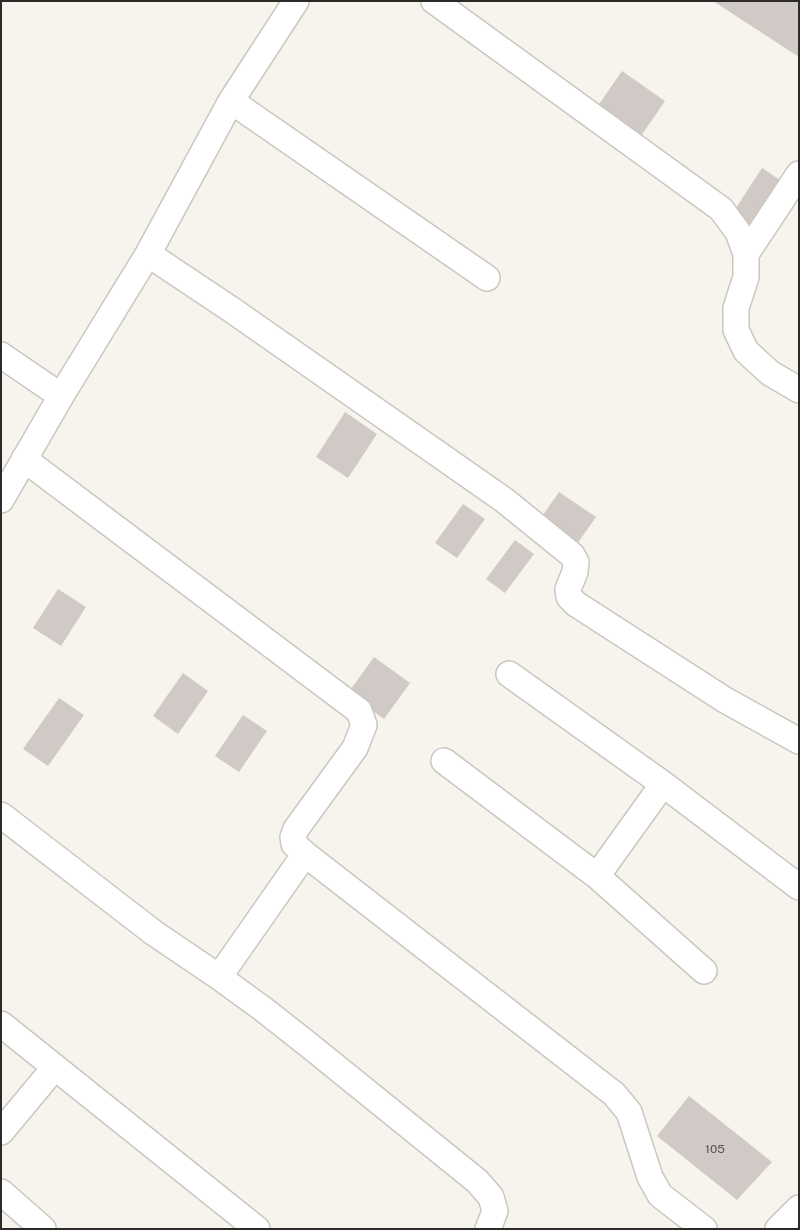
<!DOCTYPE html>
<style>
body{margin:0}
#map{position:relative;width:800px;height:1230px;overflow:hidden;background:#f7f4ed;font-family:"Public Sans",sans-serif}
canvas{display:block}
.frame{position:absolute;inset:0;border:2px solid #2d2b29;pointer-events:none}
</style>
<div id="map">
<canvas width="800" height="1230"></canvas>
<div class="frame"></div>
</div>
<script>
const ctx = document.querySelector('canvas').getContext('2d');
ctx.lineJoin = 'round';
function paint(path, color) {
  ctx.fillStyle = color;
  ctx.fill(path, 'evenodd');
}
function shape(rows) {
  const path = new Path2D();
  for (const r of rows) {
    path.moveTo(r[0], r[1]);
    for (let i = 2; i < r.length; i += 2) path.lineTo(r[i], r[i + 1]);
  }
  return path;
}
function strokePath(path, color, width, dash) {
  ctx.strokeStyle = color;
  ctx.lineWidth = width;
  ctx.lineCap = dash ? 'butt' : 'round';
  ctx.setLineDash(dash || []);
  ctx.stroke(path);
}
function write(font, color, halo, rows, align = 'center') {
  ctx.font = font + ' "Public Sans",sans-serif';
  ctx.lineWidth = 5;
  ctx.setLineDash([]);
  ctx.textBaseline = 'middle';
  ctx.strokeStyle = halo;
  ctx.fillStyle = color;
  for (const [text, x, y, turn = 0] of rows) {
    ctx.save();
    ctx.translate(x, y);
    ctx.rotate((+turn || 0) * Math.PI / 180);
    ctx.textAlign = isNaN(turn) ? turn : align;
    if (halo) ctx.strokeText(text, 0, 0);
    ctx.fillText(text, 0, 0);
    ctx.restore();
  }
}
paint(shape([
 [713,1,799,1,799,57],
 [622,71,665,101,639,139,595,110],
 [762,168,783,182,753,228,732,214],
 [345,412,377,434,348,478,316,457],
 [559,492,596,517,575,547,538,522],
 [463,504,485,519,457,558,435,543],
 [515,540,534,554,505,593,486,579],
 [58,589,86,607,61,646,33,628],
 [374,657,410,683,384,719,348,693],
 [183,673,208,691,178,734,153,716],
 [59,698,84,715,48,766,23,749],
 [243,715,267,731,239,772,215,756],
 [689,1096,772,1162,737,1200,657,1136]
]), '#d0c9c5');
const minor = shape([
 [434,1,721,209,738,232,746,254,746,277,736,308,736,330,746,351,770,373,799,390],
 [231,101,487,278],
 [148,254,232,310,504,500,572,555,576,562,575,572,568,589,569,597,576,604,725,700,799,741],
 [746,254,799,174],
 [1,355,61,396],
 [24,459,359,711,364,725,355,748,296,829,293,837,294,844,305,854,219,977],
 [1,500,61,396,148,254,231,101,296,1],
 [509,674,663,784,799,887],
 [444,761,597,876,704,971],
 [1,815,154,933,219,977,263,1009,310,1046,477,1181,491,1197,495,1211,488,1229],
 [305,854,614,1094,629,1112,650,1177,660,1195,704,1229],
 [597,876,663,784],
 [1,1024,257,1229],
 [1,1132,55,1067],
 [1,1192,43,1229],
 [778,1229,799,1208]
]);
strokePath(minor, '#cac7c1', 28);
strokePath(minor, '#fff', 25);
write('12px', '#565250', null, [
 ["105",715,1149]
]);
</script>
